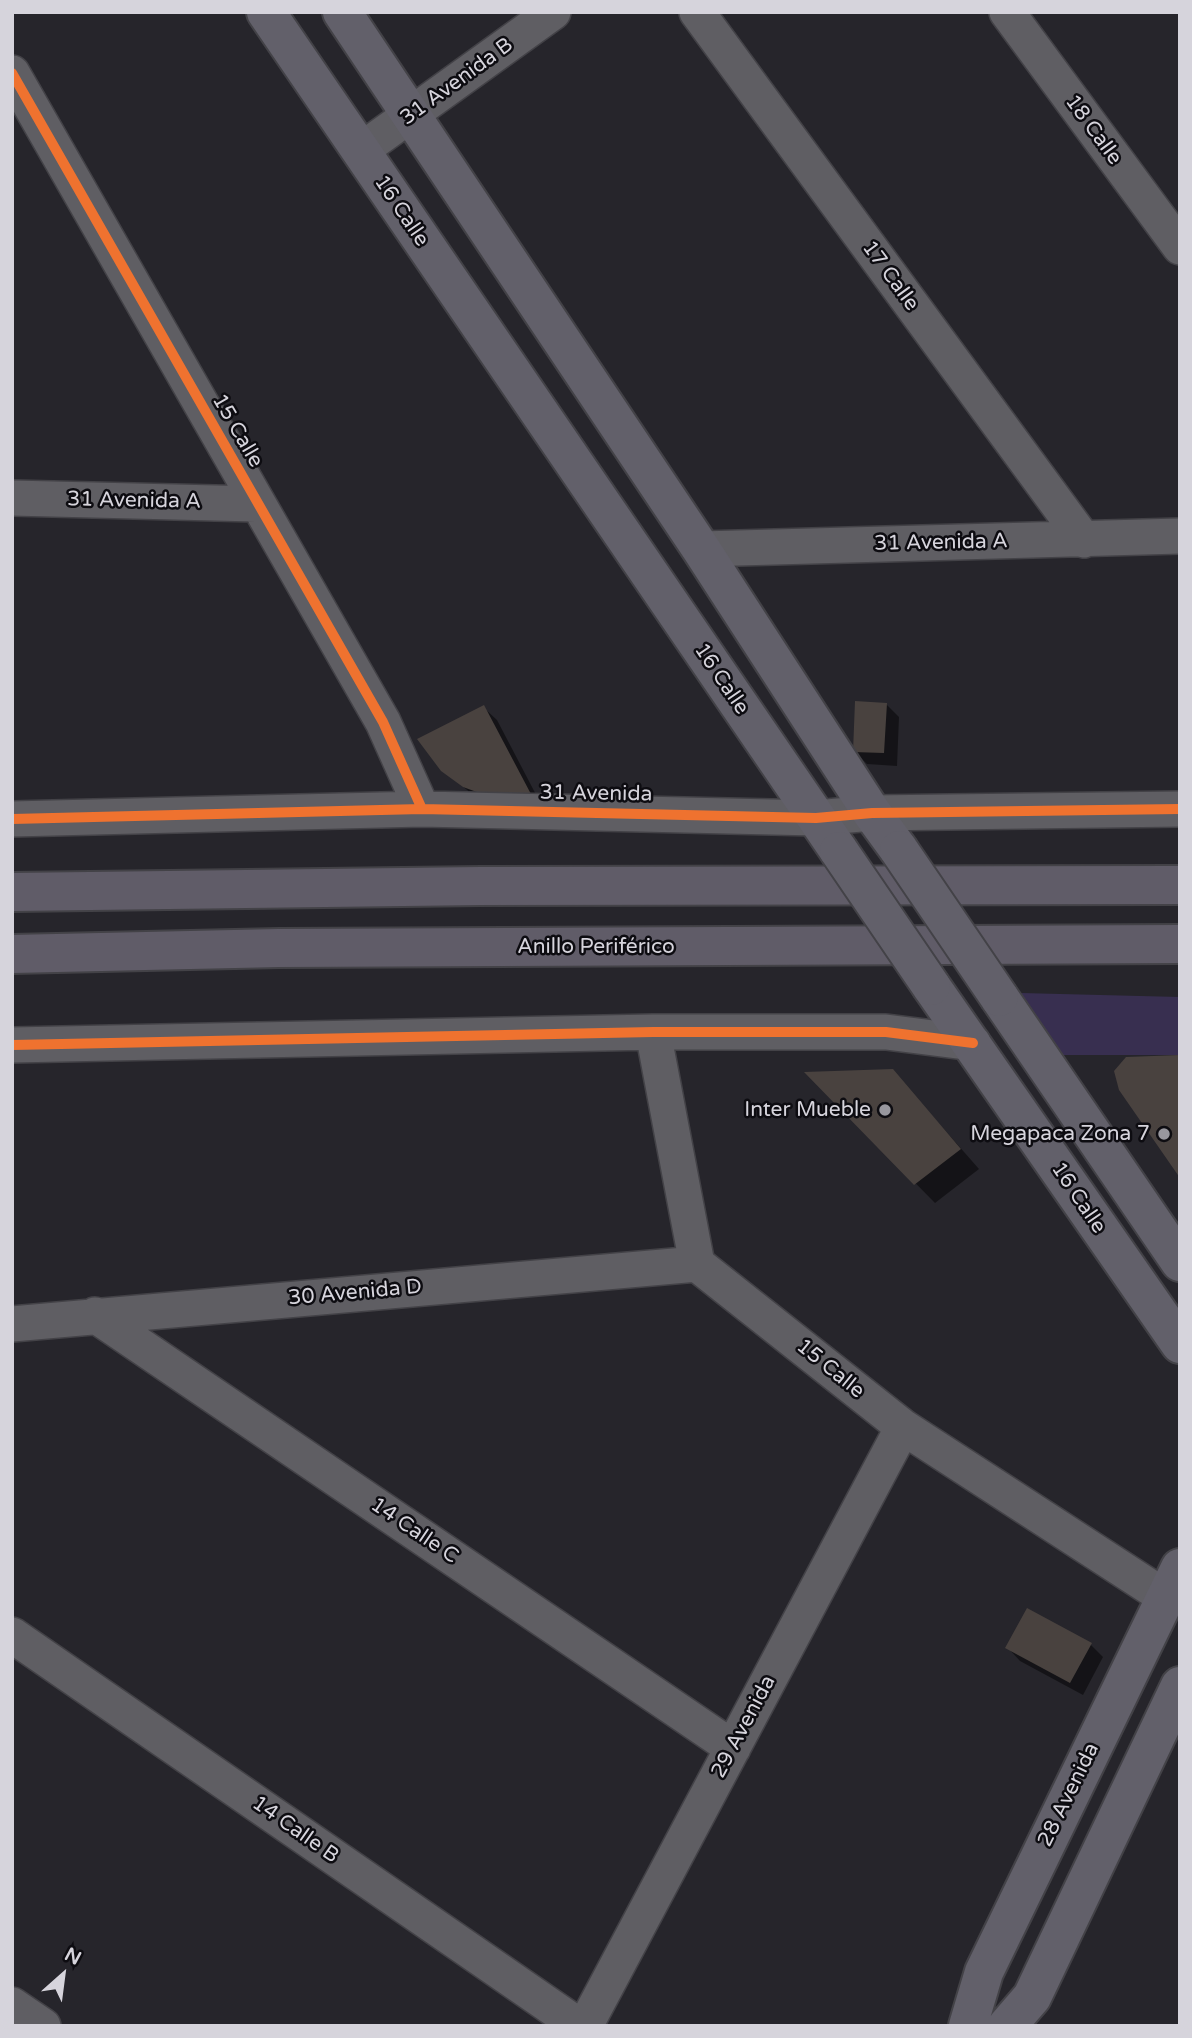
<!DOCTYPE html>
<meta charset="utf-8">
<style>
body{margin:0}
#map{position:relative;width:1192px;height:2038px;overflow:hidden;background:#26252b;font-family:"Varela Round",sans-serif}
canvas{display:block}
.frame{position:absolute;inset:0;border:14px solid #d6d4dc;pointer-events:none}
.north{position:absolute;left:28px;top:1940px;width:70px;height:70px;-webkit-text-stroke:5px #0d0c11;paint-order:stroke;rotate:28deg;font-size:19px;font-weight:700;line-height:28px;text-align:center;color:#d6d4dc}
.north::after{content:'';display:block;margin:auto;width:24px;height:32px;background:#d6d4dc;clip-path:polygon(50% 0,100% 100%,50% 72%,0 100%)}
</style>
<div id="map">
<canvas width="1192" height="2038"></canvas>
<div class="frame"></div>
<div class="north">N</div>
</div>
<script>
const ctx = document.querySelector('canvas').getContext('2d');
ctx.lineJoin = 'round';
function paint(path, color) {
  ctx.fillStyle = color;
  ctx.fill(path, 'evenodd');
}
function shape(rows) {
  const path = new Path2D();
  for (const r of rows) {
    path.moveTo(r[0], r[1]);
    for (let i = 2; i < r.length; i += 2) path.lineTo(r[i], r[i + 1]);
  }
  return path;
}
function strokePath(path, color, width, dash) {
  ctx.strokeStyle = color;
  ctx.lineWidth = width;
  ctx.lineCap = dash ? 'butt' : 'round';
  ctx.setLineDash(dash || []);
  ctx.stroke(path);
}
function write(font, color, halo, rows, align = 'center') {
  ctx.font = font + ' "Varela Round",sans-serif';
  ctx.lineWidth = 5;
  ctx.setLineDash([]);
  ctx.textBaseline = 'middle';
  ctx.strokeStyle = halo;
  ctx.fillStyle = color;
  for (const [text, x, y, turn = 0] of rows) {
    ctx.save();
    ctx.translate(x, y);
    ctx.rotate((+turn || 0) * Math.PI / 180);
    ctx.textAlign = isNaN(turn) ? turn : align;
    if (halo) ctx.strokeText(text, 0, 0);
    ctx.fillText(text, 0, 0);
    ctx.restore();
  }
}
paint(shape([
 [1021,993,1180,997,1180,1055,1060,1055]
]), '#382f50');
paint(shape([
 [886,704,899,717,897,766,867,764,854,751],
 [484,708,497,720,543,808,478,799,443,770],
 [892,1070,979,1169,935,1203,808,1074],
 [1090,1644,1103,1657,1083,1695,1020,1661,1008,1648]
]), '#0007');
paint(shape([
 [855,701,887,703,884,753,853,752],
 [484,705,532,796,485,795,463,787,441,771,417,739],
 [1180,1055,1180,1178,1119,1090,1114,1071,1126,1057],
 [893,1069,961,1149,914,1185,804,1072],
 [1027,1608,1092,1643,1070,1683,1005,1648]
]), '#49423f');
const minor = shape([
 [697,12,1084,540],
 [1007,12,1180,247],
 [12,73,383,722,422,809],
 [360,151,553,12],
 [12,498,256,504],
 [701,549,1180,536],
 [12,819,422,809,816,818,872,813,1180,809],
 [653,1032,697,1264,903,1427,1165,1597],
 [12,1045,653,1032,886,1032,973,1043],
 [95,1315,733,1748],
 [12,1324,697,1264],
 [12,1635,579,2026],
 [12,2005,43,2026],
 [585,2026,903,1427]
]);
const major = shape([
 [266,12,839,851],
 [342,12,701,549,872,813,899,850],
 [931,986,1180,1344],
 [999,997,1180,1262],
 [968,2026,984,1972,1180,1568],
 [1007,2026,1032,1997,1180,1686]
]);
const highway = shape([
 [12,892,481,886,1180,885],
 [12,954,279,948,1180,944]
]);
strokePath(minor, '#434247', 38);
strokePath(major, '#434247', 42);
strokePath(highway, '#434247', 42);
strokePath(minor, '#5f5e63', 35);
strokePath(major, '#62606a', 38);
strokePath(highway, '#605c68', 38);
const majorBridge = shape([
 [899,850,999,997],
 [839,851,931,986]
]);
strokePath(majorBridge, '#434247', 42, []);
strokePath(majorBridge, '#62606a', 38);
strokePath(shape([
 [12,73,383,722,422,809],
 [12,819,422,809,816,818,872,813,1180,809],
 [12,1045,653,1032,886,1032,973,1043]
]), '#ef722f', 10);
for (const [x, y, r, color] of [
 [885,1110,7,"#98979e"],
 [1164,1134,7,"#98979e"]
]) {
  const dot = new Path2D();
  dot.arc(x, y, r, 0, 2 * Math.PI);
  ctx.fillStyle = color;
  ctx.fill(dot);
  strokePath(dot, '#0d0c11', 2.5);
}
write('21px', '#d6d4dc', '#0d0c11', [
 ["31 Avenida B",457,82,-36],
 ["18 Calle",1093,130,54],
 ["16 Calle",401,211,56],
 ["17 Calle",890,276,54],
 ["15 Calle",237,431,60],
 ["31 Avenida A",134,501,1],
 ["31 Avenida A",941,543,-1],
 ["16 Calle",721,679,56],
 ["31 Avenida",596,794,1],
 ["Anillo Periférico",596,947],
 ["16 Calle",1078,1198,56],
 ["30 Avenida D",355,1293,-5],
 ["15 Calle",830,1369,39],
 ["14 Calle C",414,1531,34],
 ["29 Avenida",744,1727,-62],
 ["28 Avenida",1069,1795,-64],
 ["14 Calle B",295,1830,35]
]);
write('21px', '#d6d4dc', '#0d0c11', [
 ["Inter Mueble",871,1110],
 ["Megapaca Zona 7",1150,1134]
], 'right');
</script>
